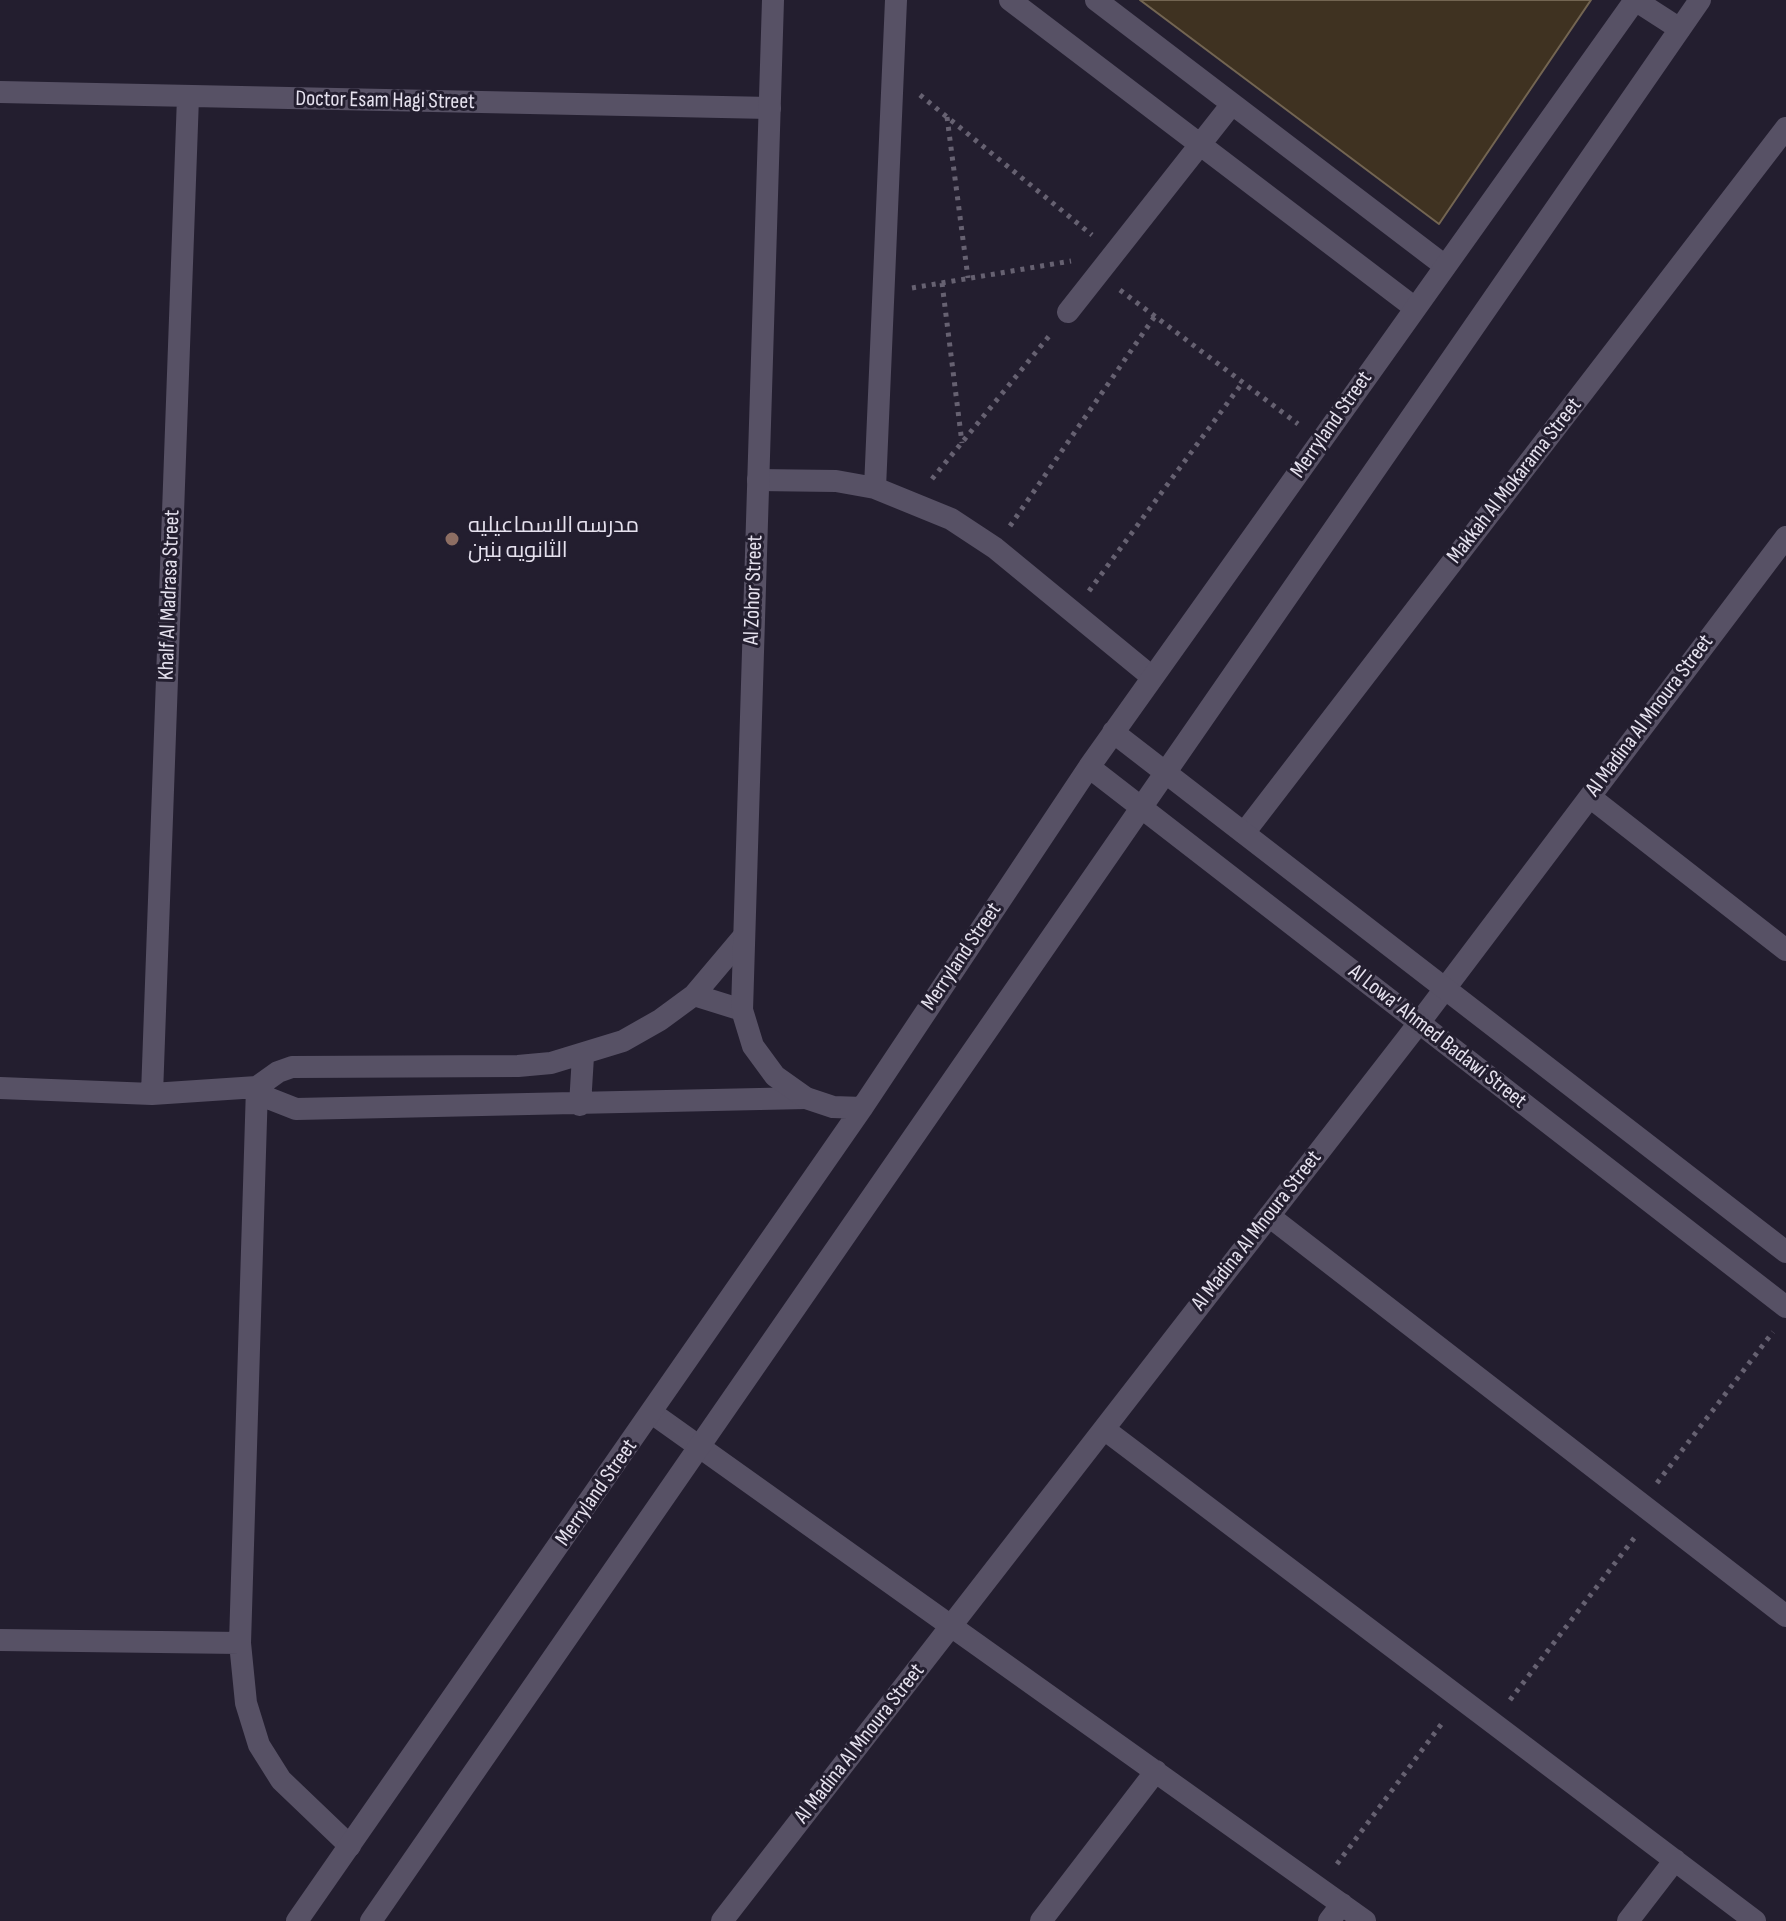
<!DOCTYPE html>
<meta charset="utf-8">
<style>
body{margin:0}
canvas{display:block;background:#231e2f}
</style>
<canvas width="1786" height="1921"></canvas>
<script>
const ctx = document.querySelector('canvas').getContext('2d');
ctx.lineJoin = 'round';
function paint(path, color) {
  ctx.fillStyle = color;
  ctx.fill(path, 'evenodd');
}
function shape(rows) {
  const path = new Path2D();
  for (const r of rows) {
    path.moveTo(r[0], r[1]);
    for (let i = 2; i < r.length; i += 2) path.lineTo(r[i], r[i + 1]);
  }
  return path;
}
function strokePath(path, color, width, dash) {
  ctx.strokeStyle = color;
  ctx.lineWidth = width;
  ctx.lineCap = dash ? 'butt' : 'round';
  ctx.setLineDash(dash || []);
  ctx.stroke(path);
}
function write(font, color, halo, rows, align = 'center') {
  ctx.font = font + ' "Sofia Sans Condensed",Cairo,sans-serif';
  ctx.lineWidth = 6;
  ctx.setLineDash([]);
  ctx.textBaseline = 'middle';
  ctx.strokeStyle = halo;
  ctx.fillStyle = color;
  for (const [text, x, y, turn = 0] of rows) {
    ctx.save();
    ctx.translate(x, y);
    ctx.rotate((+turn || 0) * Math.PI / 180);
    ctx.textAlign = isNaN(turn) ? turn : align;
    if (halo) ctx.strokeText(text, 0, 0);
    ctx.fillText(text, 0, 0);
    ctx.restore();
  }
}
const building = shape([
 [1140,0,1591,0,1439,224,1140,0]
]);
paint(building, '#3f3221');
strokePath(building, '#736552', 2);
strokePath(shape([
 [920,95,1092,235],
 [947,117,968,278],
 [942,283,962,443],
 [912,288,1071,261],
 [1120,290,1298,424],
 [932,479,1050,335],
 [1010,526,1155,316],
 [1089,591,1243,382],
 [1657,1483,1773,1332],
 [1510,1700,1635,1537],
 [1337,1864,1443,1722]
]), '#666171', 5, [4, 6]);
strokePath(shape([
 [1010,0,1415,308],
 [1096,0,1445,266],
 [0,92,770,108],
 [1068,312,1232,104],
 [758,480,836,481,875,488,951,519,995,548,1152,677],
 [875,488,896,0],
 [1590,797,1786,950],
 [1244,833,1786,128],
 [694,995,742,1010],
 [257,1087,240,1643,246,1703,259,1745,281,1780,350,1846],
 [257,1087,268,1098,296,1109,806,1098],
 [0,1088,152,1094,257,1087,278,1072,292,1067,518,1066,551,1063,623,1041,660,1020,694,995,743,937],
 [152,1094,188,97],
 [580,1105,583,1056],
 [1269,1216,1786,1616],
 [652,1413,1365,1921],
 [1104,1429,1755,1921],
 [0,1640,240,1643],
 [722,1921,1419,1023,1786,537],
 [1041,1921,1156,1771],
 [1329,1921,1342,1904],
 [1628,1921,1675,1860]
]), '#575165', 22);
strokePath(shape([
 [773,0,742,1010,753,1046,775,1076,806,1098,833,1107,862,1108],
 [1635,0,1680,29],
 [1113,732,1786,1252],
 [1089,767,1786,1307],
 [297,1921,862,1108,1089,767,1635,0],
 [371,1921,1700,0]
]), '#575165', 22);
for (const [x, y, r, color] of [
 [452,539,8,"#8d6e63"]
]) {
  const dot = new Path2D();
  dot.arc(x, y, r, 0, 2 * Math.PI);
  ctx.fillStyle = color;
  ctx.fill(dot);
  strokePath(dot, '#231e2f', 3);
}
write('22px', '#e5e1ee', '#231e2f', [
 ["Doctor Esam Hagi Street",385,101,1],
 ["Merryland Street",1332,425,-55],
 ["Makkah Al Mokarama Street",1515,481,-52],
 ["Al Zohor Street",754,590,-88],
 ["Khalf Al Madrasa Street",170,595,-88],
 ["Al Madina Al Mnoura Street",1650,716,-53],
 ["Merryland Street",962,957,-56],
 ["Al Lowa' Ahmed Badawi Street",1437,1037,38],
 ["Al Madina Al Mnoura Street",1257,1231,-52],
 ["Merryland Street",597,1493,-55],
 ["Al Madina Al Mnoura Street",860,1744,-52]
]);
write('22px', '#e5e1ee', '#231e2f', [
 ["مدرسه الاسماعيليه",468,526],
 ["الثانويه بنين",468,551]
], 'left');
</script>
